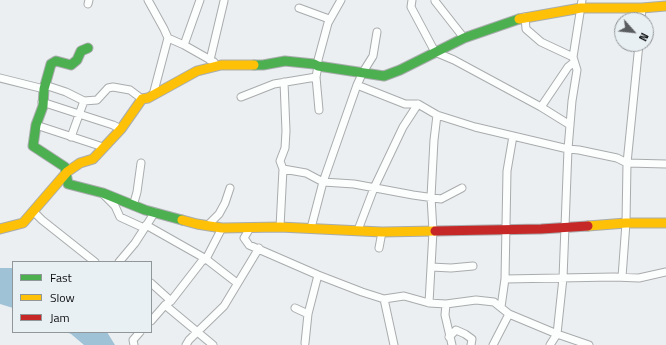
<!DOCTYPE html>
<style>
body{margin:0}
#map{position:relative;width:666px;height:345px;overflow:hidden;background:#eceff1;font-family:"Titillium Web",sans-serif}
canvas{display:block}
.legend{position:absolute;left:12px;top:261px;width:140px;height:72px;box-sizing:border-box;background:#e9f0f4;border:1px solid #919699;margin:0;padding:5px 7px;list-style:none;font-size:12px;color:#0c0f10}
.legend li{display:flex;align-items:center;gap:8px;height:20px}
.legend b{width:20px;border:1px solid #919699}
.north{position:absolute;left:614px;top:12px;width:40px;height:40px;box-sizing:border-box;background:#e9f0f4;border:1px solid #919699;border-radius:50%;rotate:117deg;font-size:11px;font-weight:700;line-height:16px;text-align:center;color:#0c0f10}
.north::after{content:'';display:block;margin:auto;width:14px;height:18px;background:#5a5d5f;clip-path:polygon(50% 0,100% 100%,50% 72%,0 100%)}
</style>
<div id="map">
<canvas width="666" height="345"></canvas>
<ul class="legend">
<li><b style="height:5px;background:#4caf50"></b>Fast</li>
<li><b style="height:5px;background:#ffc107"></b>Slow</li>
<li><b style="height:5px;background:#c62828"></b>Jam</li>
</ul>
<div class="north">N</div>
</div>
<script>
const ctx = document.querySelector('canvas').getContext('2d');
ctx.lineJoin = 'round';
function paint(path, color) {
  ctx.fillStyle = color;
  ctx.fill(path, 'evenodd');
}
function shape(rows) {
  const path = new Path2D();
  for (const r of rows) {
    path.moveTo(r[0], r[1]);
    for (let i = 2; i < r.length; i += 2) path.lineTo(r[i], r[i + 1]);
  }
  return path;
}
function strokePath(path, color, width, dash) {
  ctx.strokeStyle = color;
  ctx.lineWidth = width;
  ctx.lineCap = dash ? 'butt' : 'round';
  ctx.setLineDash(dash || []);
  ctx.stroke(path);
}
paint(shape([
 [0,268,13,268,13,308,0,304],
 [66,332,107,332,115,345,84,345,71,334]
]), '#a0c2d7');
const street = shape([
 [148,0,164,29,168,38,153,95],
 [412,0,411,7,435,52,454,60,541,107,570,125],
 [435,1,464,38],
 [88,4,89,0],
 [299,8,329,19],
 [525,17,526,29,541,42,573,57],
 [641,20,642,8],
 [168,38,184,45,214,62],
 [184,45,200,0],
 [210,60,224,1],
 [0,78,44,89],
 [45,85,66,92,84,101,97,100,108,88,113,87,130,90,142,99],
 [357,85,405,104,418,104,437,115,475,127,568,149,579,150,617,158,627,163,666,164],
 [241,97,274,84,316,77],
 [42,102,113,125,121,129],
 [541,107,568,67,573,63,575,64],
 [319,110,316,77,318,66,318,60,328,23,341,0],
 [36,125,103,147],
 [71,137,84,101],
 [283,169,306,173,323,182,354,184,413,195,441,199,462,188],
 [104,195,115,206,120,217,144,228],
 [133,206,137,192,141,163],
 [33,211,42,220,95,262],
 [146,225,206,259,237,283],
 [208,225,219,214,225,203,230,188],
 [280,227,283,169,280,161,285,148,286,131,284,82],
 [250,228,244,238,249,245,318,275,362,292,384,299,404,296,429,303,446,304,476,300,494,302,509,314,557,334,589,345],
 [311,228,323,182,357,85,363,72,373,56,377,32],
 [358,230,374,188,403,127,418,104],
 [379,248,382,232],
 [119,262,135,243,155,212],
 [431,267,451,268,473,266],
 [622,277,626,223,627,163,639,44],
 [505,279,614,277,639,278,666,272],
 [151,283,171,301],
 [384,299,394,345],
 [429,303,433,231,431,197,434,140,437,115],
 [446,304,445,315,452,345],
 [165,305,213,345],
 [501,307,505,279,507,171,513,136],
 [295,308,308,314],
 [151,321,165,305,171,301,202,261,206,259,222,228],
 [449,337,456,330,465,334,472,339,471,345],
 [305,343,308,314,318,275],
 [134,345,133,340,140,332],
 [186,345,189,340,224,306,259,248],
 [493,345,509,314],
 [550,345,557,334,563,278,568,149,572,101,577,70,573,57,582,0]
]);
const fast = shape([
 [88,48,81,51,77,60,71,65,56,61,51,64,44,89,43,106,36,125,33,146,65,167,68,184,103,193,145,210,182,220],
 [254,65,263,65,285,61,314,64,318,66,384,76,400,70,464,38,519,19]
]);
const slow = shape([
 [519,19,581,8,642,8,666,6],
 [182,220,197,224,222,228,280,227,382,232,435,231],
 [588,226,626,223,666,223],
 [0,229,23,223,67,172,80,163,93,159,121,129,142,99,148,98,197,71,221,65,254,65]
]);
const jam = shape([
 [435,231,541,229,588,226]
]);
strokePath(street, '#a9acad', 9);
strokePath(fast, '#a9acad', 11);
strokePath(slow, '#a9acad', 11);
strokePath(jam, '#a9acad', 11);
strokePath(street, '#fcfdfd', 7);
strokePath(fast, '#4caf50', 9);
strokePath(slow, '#ffc107', 9);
strokePath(jam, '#c62828', 9);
</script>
